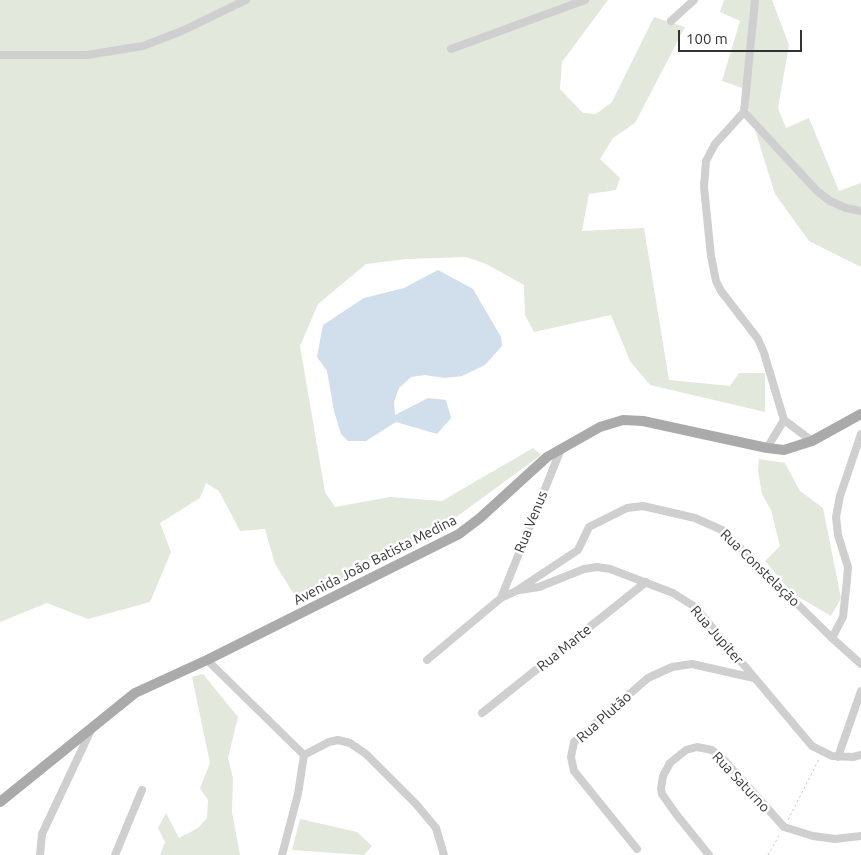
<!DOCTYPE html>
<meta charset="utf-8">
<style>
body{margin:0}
#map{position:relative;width:861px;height:855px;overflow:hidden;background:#fff;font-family:Ubuntu,sans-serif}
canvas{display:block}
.scale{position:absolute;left:678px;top:30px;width:124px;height:22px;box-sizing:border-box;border:2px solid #323232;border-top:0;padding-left:6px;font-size:15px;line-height:18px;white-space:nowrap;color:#323232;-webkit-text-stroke:4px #fff;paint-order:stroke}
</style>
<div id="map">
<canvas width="861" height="855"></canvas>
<div class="scale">100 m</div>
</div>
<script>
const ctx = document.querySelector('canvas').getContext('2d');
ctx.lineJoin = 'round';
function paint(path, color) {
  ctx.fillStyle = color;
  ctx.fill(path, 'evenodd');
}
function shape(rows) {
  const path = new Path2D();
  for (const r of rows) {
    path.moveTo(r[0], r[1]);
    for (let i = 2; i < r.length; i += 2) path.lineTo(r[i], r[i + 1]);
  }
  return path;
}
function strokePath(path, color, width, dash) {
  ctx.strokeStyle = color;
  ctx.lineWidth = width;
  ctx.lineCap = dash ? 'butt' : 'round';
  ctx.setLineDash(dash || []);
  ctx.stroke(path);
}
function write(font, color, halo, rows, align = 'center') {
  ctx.font = font + ' Ubuntu,sans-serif';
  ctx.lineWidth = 5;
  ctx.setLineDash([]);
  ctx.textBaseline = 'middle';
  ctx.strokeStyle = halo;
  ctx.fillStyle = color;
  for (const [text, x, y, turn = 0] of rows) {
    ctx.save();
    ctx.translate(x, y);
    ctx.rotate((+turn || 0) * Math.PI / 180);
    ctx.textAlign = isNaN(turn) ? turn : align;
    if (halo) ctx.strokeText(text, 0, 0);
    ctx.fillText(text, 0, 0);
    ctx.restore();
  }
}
paint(shape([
 [0,0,608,0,562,62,560,89,583,113,596,114,612,102,654,17,685,27,635,123,613,138,600,159,620,178,616,190,589,194,582,231,644,228,669,380,730,386,739,373,765,373,765,412,650,385,630,361,611,315,534,332,525,315,524,285,486,264,466,257,407,259,366,264,318,304,300,346,325,492,335,507,390,497,442,501,533,448,541,455,448,523,298,601,275,564,265,529,240,531,219,491,206,483,200,498,160,523,171,552,150,602,88,619,47,603,0,622],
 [724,0,772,0,789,45,778,108,786,128,809,118,839,191,861,183,861,267,809,241,775,194,742,88,722,81,740,21,720,12],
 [759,459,785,463,800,491,823,508,841,598,831,616,792,593,765,561,780,546,771,510,762,494,758,471],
 [203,674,238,717,228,758,233,778,232,812,240,855,160,855,165,842,158,828,166,813,179,838,198,828,207,818,208,800,200,788,210,763,192,677],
 [300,819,357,832,372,846,364,855,292,850]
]), '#e2e8dc');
paint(shape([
 [438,270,473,289,501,337,502,346,485,365,462,376,444,378,425,375,411,377,399,388,394,402,395,415,428,398,446,400,451,418,437,434,396,422,366,441,348,441,341,434,334,411,327,371,317,357,323,325,364,298,404,288]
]), '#d0dfeb');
strokePath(shape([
 [788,820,819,759],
 [768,855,780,834]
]), '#c9c9c9', 1, [2.5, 2.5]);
strokePath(shape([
 [671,21,694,0],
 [451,49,585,0],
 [0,55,87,55,143,46,182,31,246,0],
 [744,112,755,0],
 [812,441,784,420,764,353,758,339,721,291,716,281,711,256,704,187,706,161,715,144,744,112,817,191,830,201,846,208,861,211],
 [767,448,784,420],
 [520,590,539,587,584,569,597,567,610,569,673,593,695,607,812,746,832,756,853,757,861,755],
 [501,598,561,449],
 [832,638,843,617,847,580,848,567,838,535,836,517,840,496,861,434],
 [207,660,304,755],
 [427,660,501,598,516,591,578,550,589,527,627,508,643,506,695,518,722,530,832,638,861,664],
 [482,713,646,582],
 [838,757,861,691],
 [637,849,574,771,571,757,574,742,648,678,672,667,692,664,754,678],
 [40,855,42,834,91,730],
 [115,855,142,790],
 [282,855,298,794,304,755,329,742,338,740,350,743,366,754,416,804,436,828,444,855],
 [709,855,676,814,662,794,661,789,663,776,670,763,686,750,697,747,712,750,724,760,784,827,813,836,835,839,861,836]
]), '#cfcfcf', 8);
strokePath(shape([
 [0,802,135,693,207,660,459,534,480,518,547,457,600,427,623,420,643,421,767,448,784,450,812,441,861,414]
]), '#aaa', 10);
write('14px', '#323232', '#fff', [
 ["Rua Venus",531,522,-68],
 ["Avenida João Batista Medina",375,560,-27],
 ["Rua Constelação",760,568,44],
 ["Rua Jupiter",717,635,49],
 ["Rua Marte",564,648,-39],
 ["Rua Plutão",604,717,-42],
 ["Rua Saturno",741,782,47]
]);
</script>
